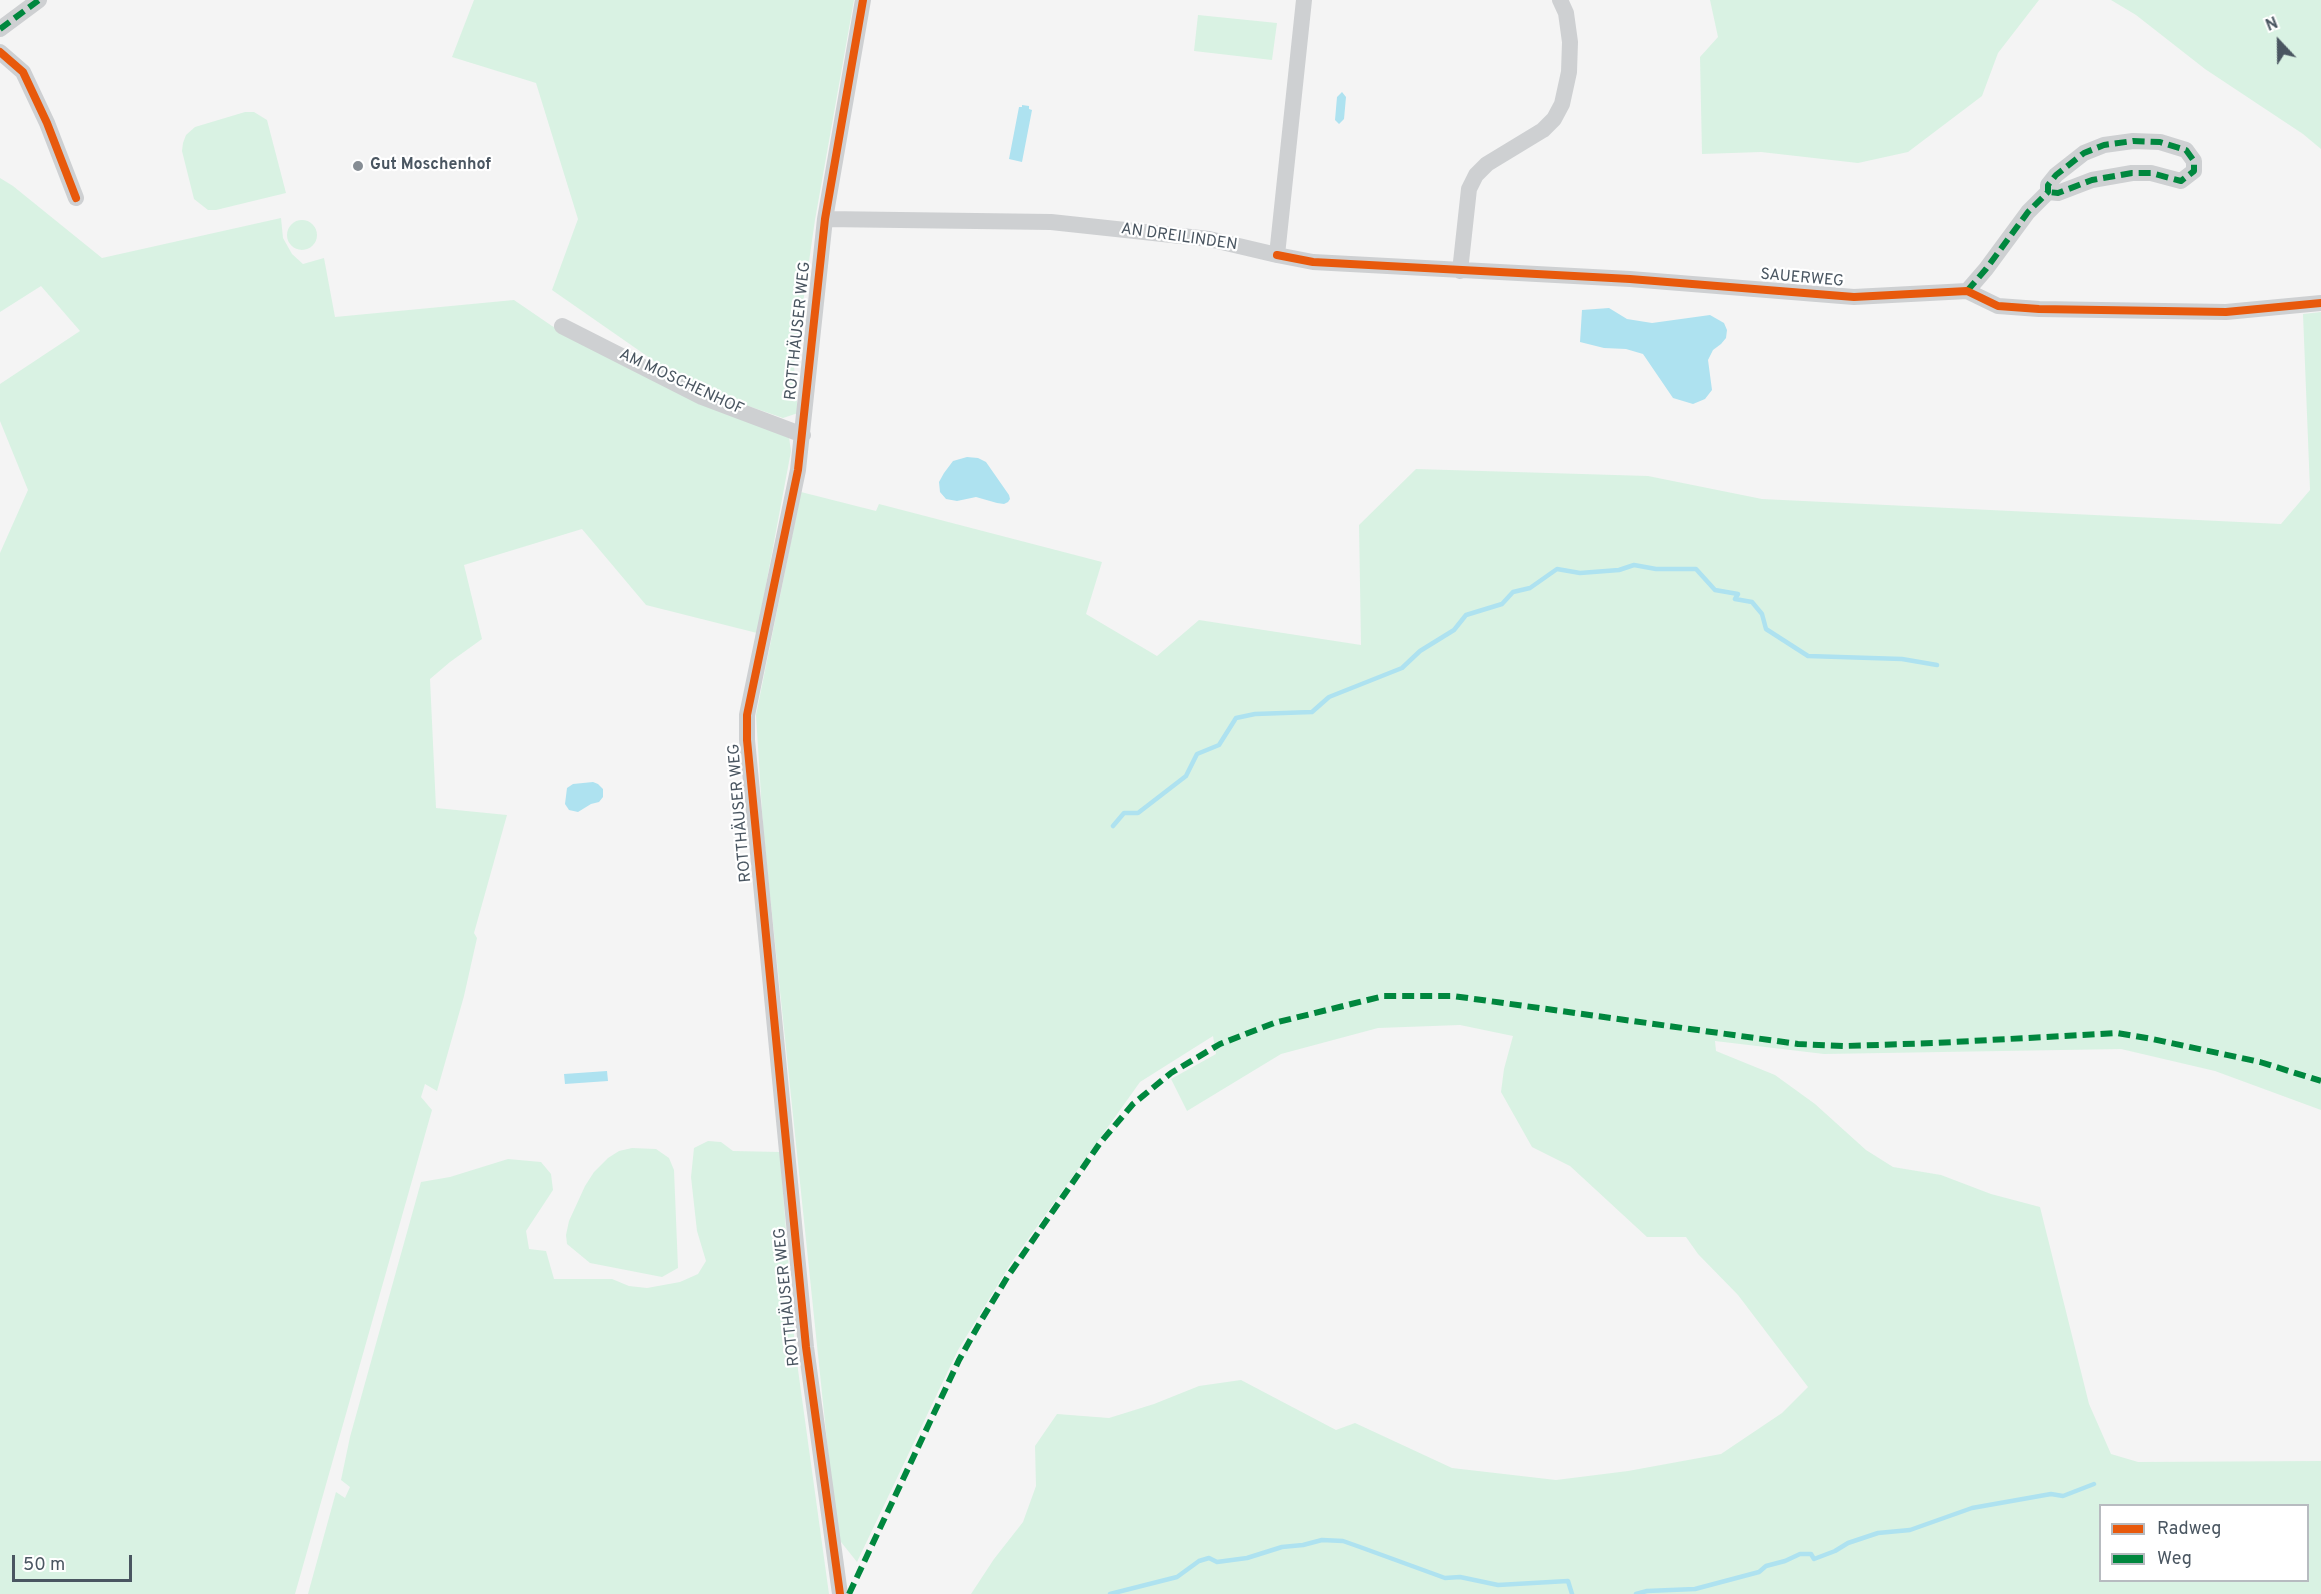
<!DOCTYPE html>
<meta charset="utf-8">
<style>
body{margin:0}
#map{position:relative;width:2321px;height:1594px;overflow:hidden;background:#f4f4f4;font-family:Overpass,sans-serif}
canvas{display:block}
.legend{position:absolute;left:2099px;top:1504px;width:210px;height:78px;box-sizing:border-box;background:#fff;border:2px solid #b7bbc0;margin:0;padding:8px 10px;list-style:none;font-size:18px;color:#4a5661}
.legend li{display:flex;align-items:center;gap:12px;height:30px}
.legend b{width:30px;border:2px solid #b7bbc0}
.north{position:absolute;left:2249px;top:12px;width:60px;height:60px;-webkit-text-stroke:4px #fff;paint-order:stroke;rotate:338deg;font-size:16px;font-weight:700;line-height:24px;text-align:center;color:#4a5661}
.north::after{content:'';display:block;margin:auto;width:21px;height:27px;background:#4a5661;clip-path:polygon(50% 0,100% 100%,50% 72%,0 100%)}
.scale{position:absolute;left:12px;top:1555px;width:120px;height:27px;box-sizing:border-box;border:3px solid #4a5661;border-top:0;padding-left:8px;font-size:18px;line-height:21px;white-space:nowrap;color:#4a5661;-webkit-text-stroke:4px #fff;paint-order:stroke}
</style>
<div id="map">
<canvas width="2321" height="1594"></canvas>
<ul class="legend">
<li><b style="height:8px;background:#e8590c"></b>Radweg</li>
<li><b style="height:8px;background:#00873e"></b>Weg</li>
</ul>
<div class="north">N</div>
<div class="scale">50 m</div>
</div>
<script>
const ctx = document.querySelector('canvas').getContext('2d');
ctx.lineJoin = 'round';
function paint(path, color) {
  ctx.fillStyle = color;
  ctx.fill(path, 'evenodd');
}
function shape(rows) {
  const path = new Path2D();
  for (const r of rows) {
    if (r.length === 3) {
      path.moveTo(r[0] + r[2], r[1]);
      path.arc(r[0], r[1], r[2], 0, 2 * Math.PI);
      continue;
    }
    path.moveTo(r[0], r[1]);
    for (let i = 2; i < r.length; i += 2) path.lineTo(r[i], r[i + 1]);
  }
  return path;
}
function strokePath(path, color, width, dash) {
  ctx.strokeStyle = color;
  ctx.lineWidth = width;
  ctx.lineCap = dash ? 'butt' : 'round';
  ctx.setLineDash(dash || []);
  ctx.stroke(path);
}
function write(font, color, halo, rows, align = 'center') {
  ctx.font = font + ' Overpass,sans-serif';
  ctx.lineWidth = 4.5;
  ctx.setLineDash([]);
  ctx.textBaseline = 'middle';
  ctx.strokeStyle = halo;
  ctx.fillStyle = color;
  for (const [text, x, y, turn = 0] of rows) {
    ctx.save();
    ctx.translate(x, y);
    ctx.rotate((+turn || 0) * Math.PI / 180);
    ctx.textAlign = isNaN(turn) ? turn : align;
    if (halo) ctx.strokeText(text, 0, 0);
    ctx.fillText(text, 0, 0);
    ctx.restore();
  }
}
paint(shape([
 [474,0,854,0,815,220,794,366,798,413,783,418,690,386,552,290,578,219,536,83,452,57],
 [1710,0,2039,0,1998,53,1982,96,1908,152,1858,163,1761,152,1702,154,1700,57,1718,37],
 [2111,0,2321,0,2321,149,2303,134,2205,69,2136,15],
 [1198,15,1277,23,1272,60,1194,51],
 [245,112,254,112,267,120,286,193,216,210,208,210,194,199,182,151,183,143,186,135,195,127],
 [0,178,13,186,102,258,281,218,283,238,292,254,303,264,324,258,335,317,514,300,552,326,684,392,789,437,791,451,757,633,646,605,582,529,464,565,482,639,450,662,430,679,436,808,507,815,474,933,477,938,464,996,437,1091,425,1084,421,1097,432,1110,295,1594,0,1594,0,553,28,490,0,421,0,384,80,331,41,286,0,312],
 [302,235,15],
 [2321,312,2321,1110,2215,1071,2121,1049,1824,1054,1715,1041,1716,1051,1775,1075,1815,1104,1866,1150,1893,1167,1941,1175,1991,1194,2040,1207,2089,1404,2111,1454,2138,1462,2321,1461,2321,1594,971,1594,994,1559,1023,1522,1036,1486,1035,1446,1057,1414,1109,1418,1154,1404,1199,1386,1241,1380,1336,1430,1355,1423,1452,1468,1556,1480,1628,1471,1721,1454,1782,1413,1808,1387,1738,1295,1698,1254,1686,1237,1647,1237,1570,1166,1532,1147,1501,1092,1504,1069,1513,1036,1460,1025,1378,1028,1281,1054,1187,1111,1171,1079,1216,1054,1213,1036,1140,1082,1011,1263,958,1350,857,1562,837,1537,763,828,756,715,801,492,876,511,879,504,1102,562,1086,614,1157,656,1199,620,1361,645,1359,525,1416,469,1648,476,1762,499,2281,524,2310,490,2303,314],
 [2100,1506,2308,1506,2308,1580,2100,1580],
 [708,1141,721,1142,733,1151,780,1152,795,1348,829,1594,308,1594,336,1492,345,1498,350,1487,341,1480,350,1437,421,1182,450,1177,508,1159,541,1162,551,1174,553,1190,526,1231,529,1249,546,1251,554,1279,612,1279,629,1286,647,1288,680,1282,698,1274,706,1261,697,1231,691,1177,694,1148],
 [632,1148,656,1149,669,1158,674,1170,678,1268,662,1277,590,1263,567,1244,566,1235,569,1221,585,1186,594,1172,608,1158,619,1151]
]), '#d9f2e3');
paint(shape([
 [1342,92,1346,97,1344,119,1339,124,1335,120,1337,97],
 [1022,105,1029,106,1029,109,1032,110,1022,162,1009,159,1019,107,1022,107],
 [1609,308,1627,319,1652,323,1710,315,1724,323,1727,330,1726,338,1721,344,1713,350,1708,360,1712,390,1705,399,1693,404,1673,398,1643,354,1626,349,1604,348,1580,342,1582,310],
 [967,457,978,458,986,462,1009,495,1010,499,1008,502,1004,504,997,503,976,497,957,501,946,499,940,492,939,482,944,473,953,461],
 [593,782,598,784,603,789,603,797,599,802,591,804,578,812,569,810,565,804,567,788,573,784],
 [607,1071,608,1081,565,1084,564,1074]
]), '#aee2f0');
strokePath(shape([
 [1113,826,1124,813,1138,813,1186,776,1197,754,1219,745,1236,718,1255,714,1312,712,1329,697,1402,668,1420,651,1454,630,1466,615,1502,604,1513,592,1530,588,1557,569,1580,573,1619,570,1634,565,1656,569,1696,569,1715,590,1738,594,1735,599,1752,602,1762,614,1766,629,1808,656,1902,659,1937,665],
 [1110,1594,1177,1577,1199,1561,1209,1558,1217,1562,1247,1558,1282,1547,1303,1545,1322,1540,1343,1541,1360,1547,1445,1578,1460,1577,1498,1585,1568,1581,1572,1594],
 [1636,1594,1647,1591,1695,1589,1759,1572,1766,1566,1785,1561,1800,1554,1811,1554,1814,1559,1835,1551,1848,1543,1878,1533,1910,1530,1972,1508,2051,1494,2063,1496,2094,1484]
]), '#aee2f0', 4.5);
strokePath(shape([
 [0,29,39,0],
 [0,52,23,72,47,123,76,198],
 [825,219,1051,222,1209,239,1277,255,1304,0],
 [1277,255,1313,262,1630,279,1854,297,1967,291,1998,306,2039,309,2226,312,2321,303],
 [1460,271,1469,189,1476,175,1487,164,1543,130,1554,119,1562,104,1569,72,1570,42,1566,13,1560,0],
 [1967,291,1986,269,2028,212,2048,192,2048,185,2056,175,2084,153,2104,145,2133,141,2160,142,2186,150,2194,161,2194,171,2181,181,2151,173,2132,173,2092,180,2058,193,2048,192],
 [562,326,702,397,803,435],
 [840,1594,806,1347,747,740,747,715,798,470,825,219,863,0]
]), '#ced0d2', 16);
strokePath(shape([
 [0,29,39,0],
 [1967,291,1986,269,2028,212,2048,192,2048,185,2056,175,2084,153,2104,145,2133,141,2160,142,2186,150,2194,161,2194,171,2181,181,2151,173,2132,173,2092,180,2058,193,2048,192],
 [849,1594,959,1360,982,1319,1008,1276,1100,1143,1133,1104,1171,1073,1220,1044,1274,1023,1384,996,1453,996,1798,1044,1845,1046,1936,1043,2117,1033,2152,1039,2260,1062,2321,1081]
]), '#00873e', 6, [12, 6]);
strokePath(shape([
 [0,52,23,72,47,123,76,198],
 [1277,255,1313,262,1630,279,1854,297,1967,291,1998,306,2039,309,2226,312,2321,303],
 [840,1594,806,1347,747,740,747,715,798,470,825,219,863,0]
]), '#e8590c', 8);
for (const [x, y, r, color] of [
 [358,166,6,"#868d94"]
]) {
  const dot = new Path2D();
  dot.arc(x, y, r, 0, 2 * Math.PI);
  ctx.fillStyle = color;
  ctx.fill(dot);
  strokePath(dot, '#fff', 2);
}
write('bold 16px', '#4a5661', '#fff', [
 ["Gut Moschenhof",370,166]
], 'left');
write('16px', '#4a5661', '#fff', [
 ["AN DREILINDEN",1179,238,8],
 ["SAUERWEG",1802,279,5],
 ["ROTTHÄUSER WEG",799,331,-84],
 ["AM MOSCHENHOF",681,383,25],
 ["ROTTHÄUSER WEG",741,813,-95],
 ["ROTTHÄUSER WEG",788,1297,-96]
]);
</script>
